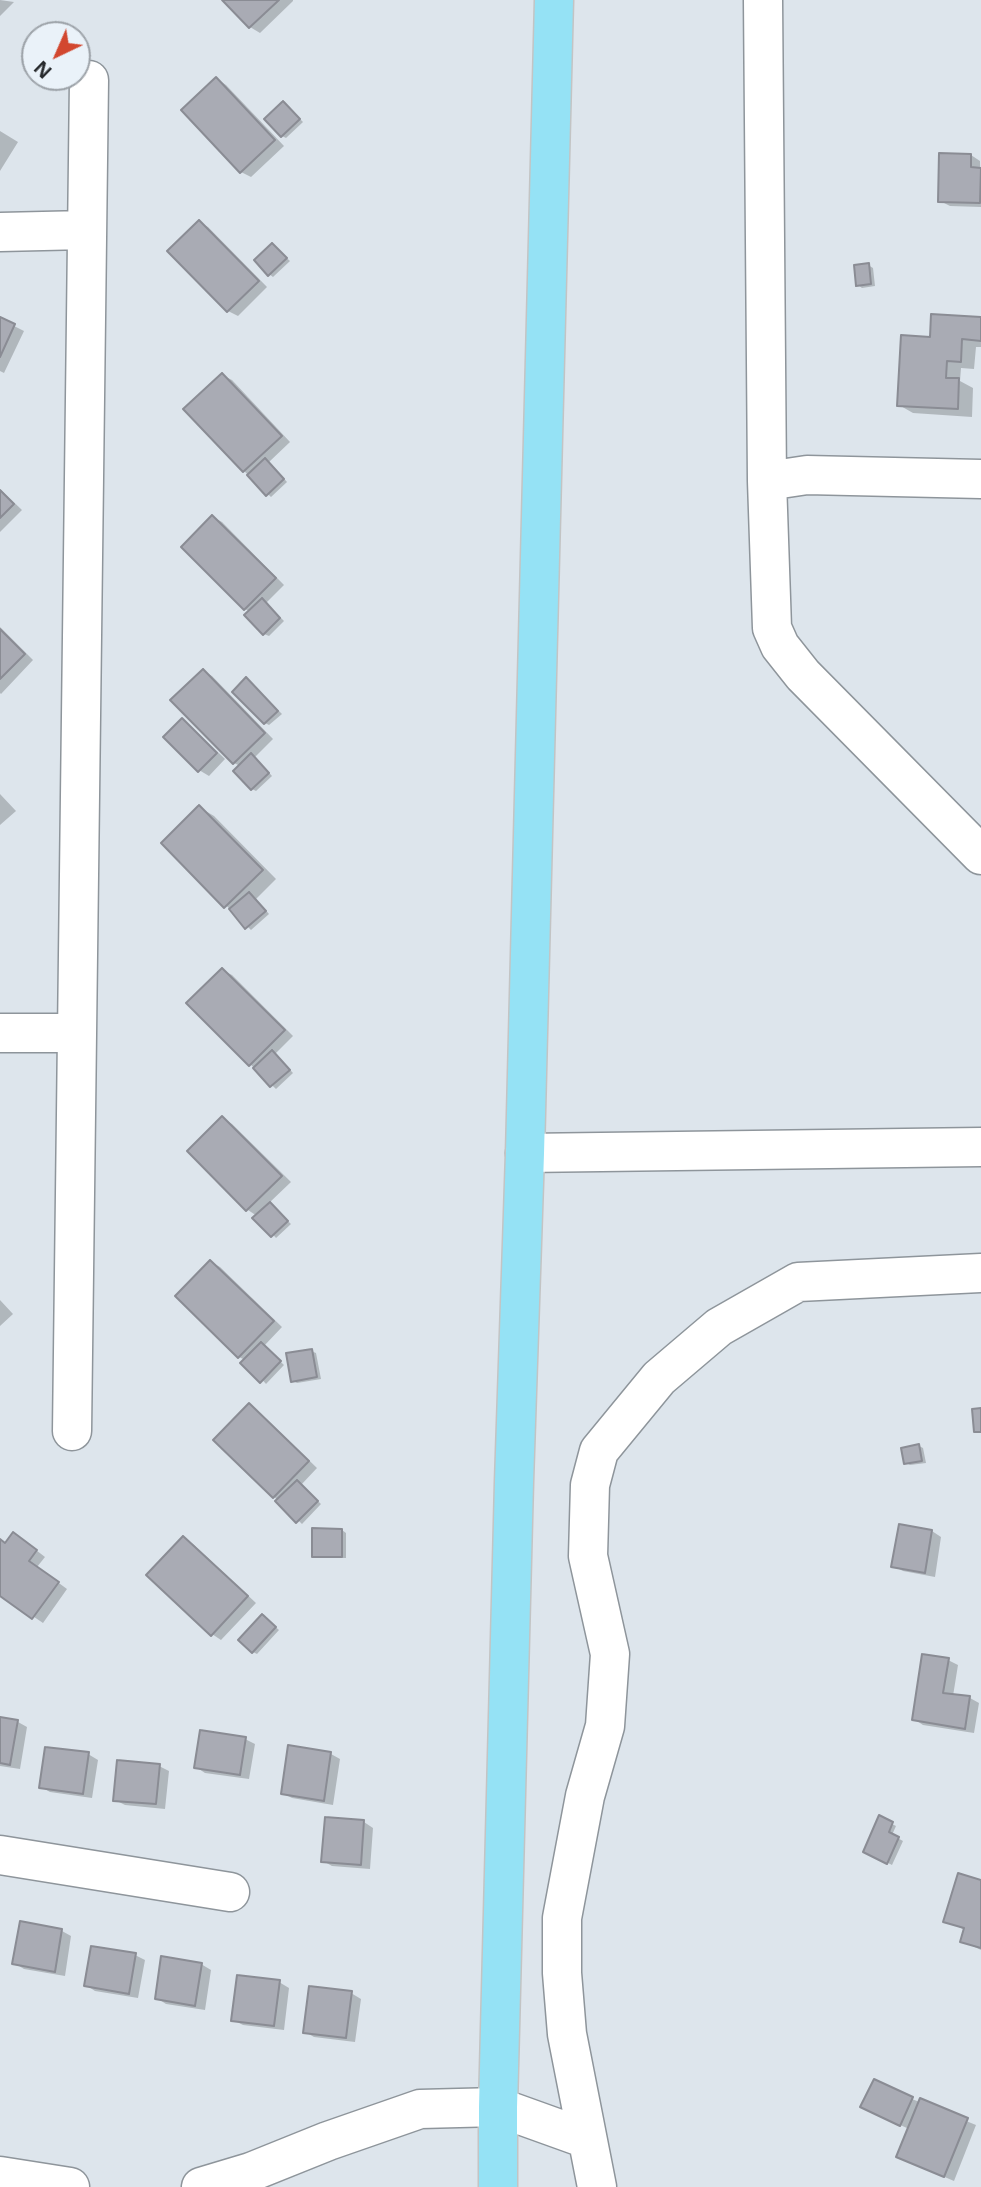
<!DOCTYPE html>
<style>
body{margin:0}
#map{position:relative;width:981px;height:2187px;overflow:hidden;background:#dde5ec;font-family:"Noto Sans",sans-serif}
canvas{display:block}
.north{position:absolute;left:21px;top:21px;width:70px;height:70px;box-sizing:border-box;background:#eaf2f9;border:2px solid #9ca2a8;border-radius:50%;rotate:224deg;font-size:19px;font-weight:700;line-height:28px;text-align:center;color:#282b2e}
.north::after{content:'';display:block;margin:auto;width:24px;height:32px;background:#d2472f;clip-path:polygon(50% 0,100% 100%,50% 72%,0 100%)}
</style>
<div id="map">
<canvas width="981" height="2187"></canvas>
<div class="north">N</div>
</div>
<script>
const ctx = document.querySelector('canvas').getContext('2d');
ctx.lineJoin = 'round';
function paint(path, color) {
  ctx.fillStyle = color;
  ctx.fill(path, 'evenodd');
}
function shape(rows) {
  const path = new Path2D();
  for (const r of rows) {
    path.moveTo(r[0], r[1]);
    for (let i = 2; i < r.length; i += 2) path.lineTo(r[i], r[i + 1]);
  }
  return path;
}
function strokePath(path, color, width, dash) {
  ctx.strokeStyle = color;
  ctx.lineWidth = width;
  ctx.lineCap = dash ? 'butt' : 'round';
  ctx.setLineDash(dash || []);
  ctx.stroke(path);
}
paint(shape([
 [0,0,14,2,0,16],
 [225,0,293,0,293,1,260,33,250,27],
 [217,79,226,85,284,146,251,177,241,172],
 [287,106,303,122,286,138,282,136],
 [0,131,18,142,0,171],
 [971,155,980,161,981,207,950,206,940,201],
 [199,222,208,227,267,287,238,316,228,311],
 [272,245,290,261,273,277,269,274],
 [868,265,873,268,875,286,862,288,858,285],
 [0,319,24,331,4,373,0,371],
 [981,319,981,347,976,347,974,369,961,368,960,381,973,388,972,417,913,413,899,405,931,339],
 [222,375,232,380,290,442,269,462,287,482,271,497,244,471],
 [0,489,22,510,0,532],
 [213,517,222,522,284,585,266,603,284,621,269,636,264,634,250,612,245,609],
 [0,627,33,660,1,694,0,693],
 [203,671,212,676,273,739,255,757,272,776,256,791,252,789,240,766,234,763],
 [250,682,282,714,269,725,265,723],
 [182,720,191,726,225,759,209,776,199,770],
 [0,794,16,811,0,825],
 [199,807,214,816,276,879,256,899,269,914,251,930,163,843],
 [222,970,232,975,293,1036,275,1054,293,1073,276,1089,250,1064],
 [223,1118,232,1124,291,1182,269,1203,291,1224,276,1238,257,1216,248,1210,189,1151],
 [211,1262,220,1267,282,1327,264,1346,284,1365,266,1384,245,1360,239,1357],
 [0,1300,13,1314,0,1326],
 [311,1351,316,1353,321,1379,297,1383,293,1381],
 [249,1406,258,1411,317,1468,301,1485,321,1504,302,1524,216,1440],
 [919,1446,923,1448,926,1463,910,1465,906,1463],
 [900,1526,932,1531,941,1537,935,1577,903,1571,893,1566],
 [342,1530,346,1533,346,1558,318,1558,314,1556],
 [184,1538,193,1544,256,1603,221,1640,212,1634],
 [0,1540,6,1544,23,1540,45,1557,37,1567,67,1589,43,1623,0,1594],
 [266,1619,279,1630,257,1654,253,1652],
 [948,1660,958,1665,953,1696,970,1698,979,1703,974,1733,923,1725,914,1719],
 [0,1719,18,1722,27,1727,20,1769,0,1766],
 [245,1739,255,1744,249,1779,205,1773,196,1767],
 [88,1754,98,1760,92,1798,50,1792,41,1787],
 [331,1754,340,1759,333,1805,292,1798,282,1793],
 [159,1766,169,1771,165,1809,125,1805,115,1800],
 [880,1818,896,1826,892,1835,903,1841,892,1865,865,1851],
 [364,1822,373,1828,370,1869,332,1866,323,1861],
 [981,1882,981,1950,962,1941,965,1930,945,1921],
 [21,1923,62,1931,71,1936,65,1976,24,1969,14,1963],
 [135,1955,145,1960,138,1998,95,1991,86,1985],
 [201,1964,211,1970,205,2010,166,2004,157,1998],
 [279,1982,289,1988,284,2030,243,2025,233,2020],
 [351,1993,361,1999,355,2042,314,2037,305,2032],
 [912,2099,976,2125,954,2181,898,2157,909,2129,872,2112]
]), '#0003');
const building = shape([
 [222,0,279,0,249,28,222,0],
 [216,77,275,140,240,173,181,110,216,77],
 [283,101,300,119,281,137,264,119,283,101],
 [939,153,971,154,971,167,981,168,980,203,938,202,939,153],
 [199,220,259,281,227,312,167,251,199,220],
 [272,243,287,258,268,276,254,260,272,243],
 [869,263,871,284,856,286,854,265,869,263],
 [931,314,981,317,981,341,962,339,961,362,947,361,946,378,959,378,958,409,897,406,901,335,930,337,931,314],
 [0,317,15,324,0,357,0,317],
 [222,373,282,436,243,472,183,409,222,373],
 [265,458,284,479,266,496,247,475,265,458],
 [0,490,14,504,0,518,0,490],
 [212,515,276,578,244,610,181,547,212,515],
 [262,598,280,618,263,635,244,615,262,598],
 [0,629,25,654,0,679,0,629],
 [203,669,265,733,233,764,170,700,203,669],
 [246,677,278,711,264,724,232,692,246,677],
 [182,718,217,753,198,772,163,737,182,718],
 [251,753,269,773,251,790,233,771,251,753],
 [199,805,263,870,224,908,161,843,199,805],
 [249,892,266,911,245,929,229,909,249,892],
 [222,968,285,1030,249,1066,186,1003,222,968],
 [272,1050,290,1070,270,1087,253,1068,272,1050],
 [222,1116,282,1176,246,1211,187,1151,222,1116],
 [270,1202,288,1221,271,1237,252,1218,270,1202],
 [210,1260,274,1321,238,1358,175,1296,210,1260],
 [261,1342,281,1361,260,1383,240,1363,261,1342],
 [312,1349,317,1377,291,1382,286,1353,312,1349],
 [249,1403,309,1461,273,1498,213,1440,249,1403],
 [981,1408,981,1432,974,1432,972,1409,981,1408],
 [919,1444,922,1461,904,1464,901,1448,919,1444],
 [297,1480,318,1501,296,1523,275,1501,297,1480],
 [899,1524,932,1530,925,1573,891,1567,899,1524],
 [312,1528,342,1529,342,1557,312,1557,312,1528],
 [13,1532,37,1550,29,1561,59,1582,32,1619,0,1596,0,1539,5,1543,13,1532],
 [183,1536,248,1596,211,1636,146,1575,183,1536],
 [262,1614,276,1627,252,1653,238,1640,262,1614],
 [922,1654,949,1658,943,1693,970,1696,965,1729,912,1720,922,1654],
 [0,1717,18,1720,10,1765,0,1763,0,1717],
 [200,1730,246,1737,240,1775,194,1768,200,1730],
 [288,1745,331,1752,324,1801,281,1794,288,1745],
 [45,1747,89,1752,83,1794,39,1788,45,1747],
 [117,1760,160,1764,156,1804,113,1801,117,1760],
 [879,1815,893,1822,889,1832,899,1837,887,1864,863,1852,879,1815],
 [325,1817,364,1820,361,1865,321,1862,325,1817],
 [958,1873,981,1880,981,1948,960,1942,964,1928,943,1922,958,1873],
 [20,1921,62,1929,55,1972,12,1964,20,1921],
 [91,1946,136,1953,129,1994,84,1986,91,1946],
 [161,1956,202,1963,195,2006,155,1999,161,1956],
 [237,1975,280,1980,274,2026,231,2021,237,1975],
 [309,1986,352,1991,346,2038,303,2033,309,1986],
 [874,2079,913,2097,900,2126,860,2107,874,2079],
 [920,2098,968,2118,944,2177,896,2157,920,2098]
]);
paint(building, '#a9abb4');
strokePath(building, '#8a8c94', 2);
const minor = shape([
 [763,0,767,481,807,475,981,479],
 [0,232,86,230],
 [767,481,772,628,780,646,803,675,981,855],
 [0,1033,77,1033],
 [525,1153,981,1147],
 [72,1431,89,80],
 [0,1855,230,1892],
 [0,2176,70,2187],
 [201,2187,251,2172,328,2141,420,2109,498,2107,587,2139],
 [597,2187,567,2034,562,1973,562,1918,585,1796,605,1726,610,1654,588,1556,590,1485,599,1451,659,1378,719,1327,798,1282,981,1273]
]);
const major = shape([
 [498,2187,498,2107,514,1482,525,1153,554,0]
]);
strokePath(minor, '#8e959b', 41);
strokePath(major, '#c3c4c4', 41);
strokePath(minor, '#fff', 38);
strokePath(major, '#95e2f5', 38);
</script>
